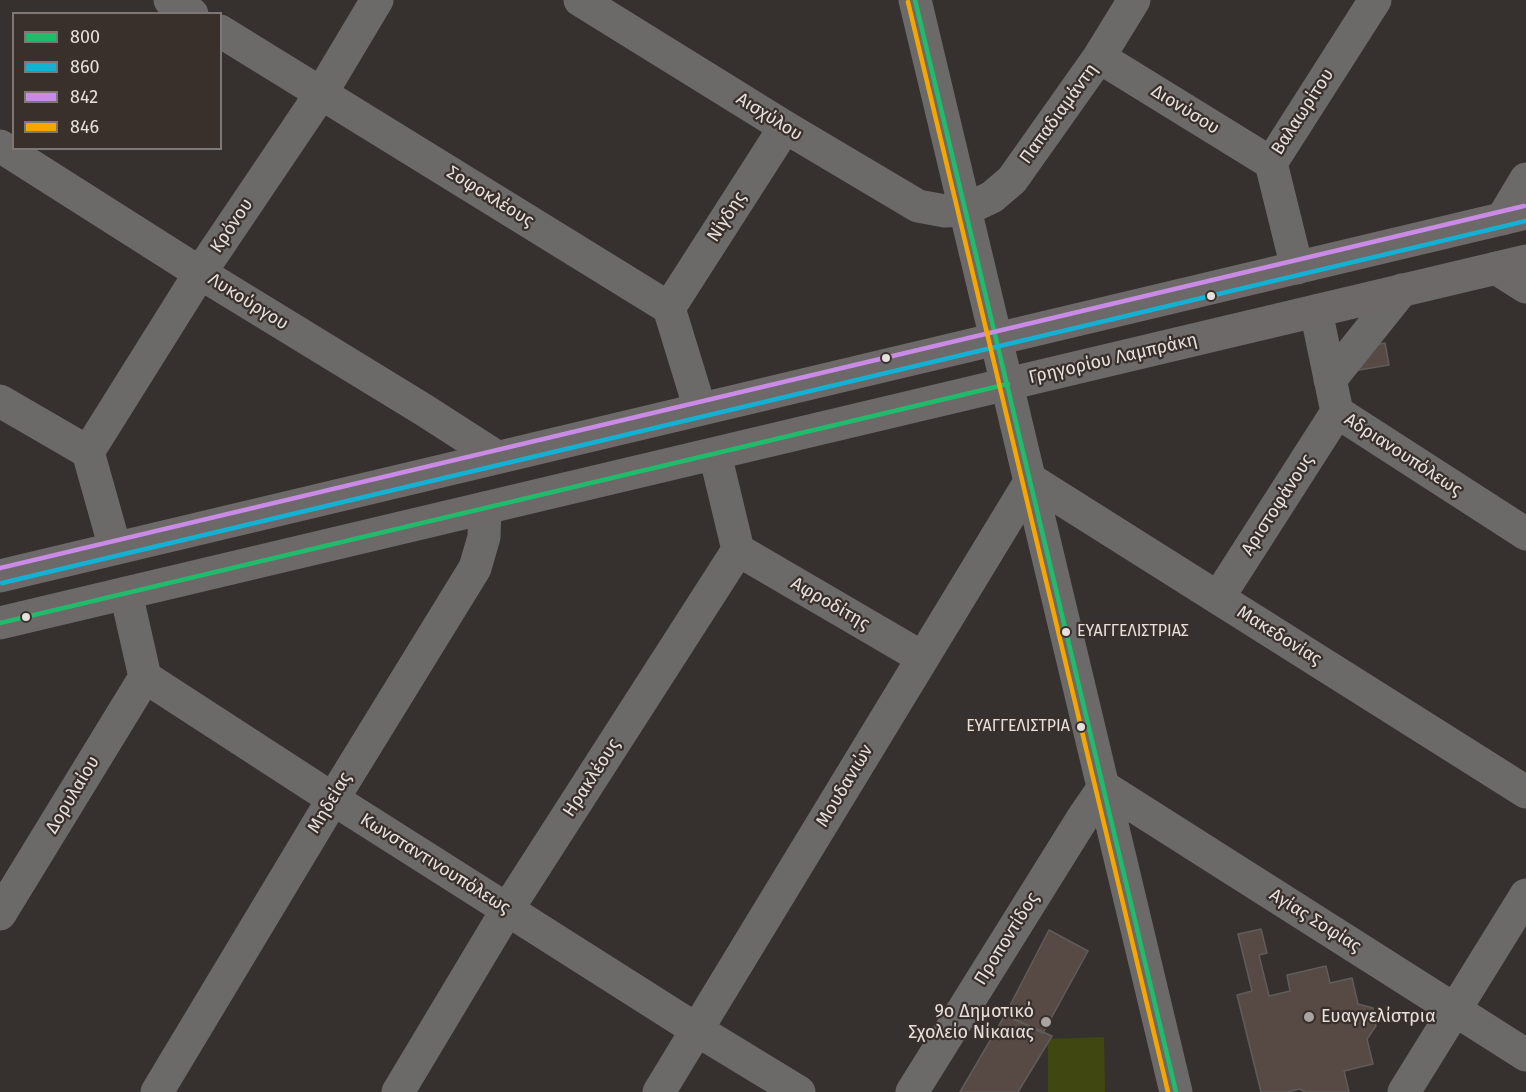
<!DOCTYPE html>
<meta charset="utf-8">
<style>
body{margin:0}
#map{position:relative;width:1526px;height:1092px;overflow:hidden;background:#36312f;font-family:"Fira Sans",sans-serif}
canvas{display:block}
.legend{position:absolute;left:12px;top:12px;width:210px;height:138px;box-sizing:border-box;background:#39302c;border:2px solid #7f7773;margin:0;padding:8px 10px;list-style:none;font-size:18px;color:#e7e1de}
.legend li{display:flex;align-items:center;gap:12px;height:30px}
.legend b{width:30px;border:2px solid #7f7773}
</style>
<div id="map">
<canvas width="1526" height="1092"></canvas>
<ul class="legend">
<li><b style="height:8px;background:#20bc6c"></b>800</li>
<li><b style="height:8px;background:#13b2d5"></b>860</li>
<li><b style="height:8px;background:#ca8be6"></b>842</li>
<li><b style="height:8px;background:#f7a600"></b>846</li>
</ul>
</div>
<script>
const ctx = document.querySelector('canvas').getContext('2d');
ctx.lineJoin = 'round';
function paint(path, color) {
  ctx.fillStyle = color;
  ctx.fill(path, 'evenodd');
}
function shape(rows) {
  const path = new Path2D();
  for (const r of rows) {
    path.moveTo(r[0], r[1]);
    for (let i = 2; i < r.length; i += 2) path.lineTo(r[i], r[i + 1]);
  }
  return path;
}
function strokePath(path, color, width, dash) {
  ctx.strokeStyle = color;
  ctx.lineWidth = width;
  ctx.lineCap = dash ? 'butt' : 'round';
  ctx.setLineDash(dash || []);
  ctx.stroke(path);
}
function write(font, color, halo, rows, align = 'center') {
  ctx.font = font + ' "Fira Sans",sans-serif';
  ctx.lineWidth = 4.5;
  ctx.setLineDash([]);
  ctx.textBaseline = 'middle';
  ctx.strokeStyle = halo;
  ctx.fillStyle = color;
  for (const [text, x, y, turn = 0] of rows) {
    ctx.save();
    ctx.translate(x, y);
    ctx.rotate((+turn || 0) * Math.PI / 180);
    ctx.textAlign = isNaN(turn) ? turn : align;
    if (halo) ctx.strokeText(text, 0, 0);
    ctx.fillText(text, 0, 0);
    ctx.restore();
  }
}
paint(shape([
 [1104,1037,1105,1092,1048,1092,1048,1039]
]), '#404710');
const building = shape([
 [1385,343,1389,365,1353,371,1349,349,1385,343],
 [1261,929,1267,953,1259,955,1269,996,1290,991,1287,975,1326,966,1330,983,1352,978,1358,1004,1373,1008,1376,1026,1367,1039,1373,1064,1344,1071,1349,1092,1305,1092,1300,1089,1287,1092,1261,1092,1237,995,1252,991,1238,934,1261,929],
 [1049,930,1088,951,1043,1033,1005,1015,1049,930],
 [1005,1015,1052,1036,1018,1092,960,1092,1005,1015]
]);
paint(building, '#574a44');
strokePath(building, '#605c5a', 1.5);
strokePath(shape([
 [170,0,192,14],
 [580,0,785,127,918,206,945,211,965,210,992,197,1012,180,1099,57,1134,0],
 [915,0,1176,1092],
 [220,31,669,308,700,409],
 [1099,57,1271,163],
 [0,146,200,273,424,410,497,457],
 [1502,219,1526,179],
 [1297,268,1271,163,1375,0],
 [1496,268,1526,287],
 [669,308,785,127],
 [1316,311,1337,412,1526,534],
 [1330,380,1402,290],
 [0,401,88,452,115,548],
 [88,452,200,273,322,92,377,0],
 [738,550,923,658],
 [126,593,145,677,333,799,697,1030,799,1092],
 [1218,598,1337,412],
 [0,914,145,677],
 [157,1092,333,799,475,568,484,537,485,508],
 [398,1092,507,910,738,550,715,454],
 [659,1092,1031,480,1526,792],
 [912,1092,1084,816,1104,787,1526,1055],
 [1404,1092,1526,895]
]), '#6c6969', 33);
strokePath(shape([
 [0,576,1526,213],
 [0,623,1526,261]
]), '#6d6969', 33);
strokePath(shape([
 [915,0,1176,1092],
 [0,623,1008,384]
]), '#20bc6c', 4.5);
strokePath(shape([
 [2,583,1526,221]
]), '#13b2d5', 4.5);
strokePath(shape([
 [0,568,1524,206]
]), '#ca8be6', 4.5);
strokePath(shape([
 [908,2,1168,1092]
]), '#f7a600', 4.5);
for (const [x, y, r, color] of [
 [1211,296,5,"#e7e1de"],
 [886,358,5,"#e7e1de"],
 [26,617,5,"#e7e1de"],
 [1066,632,5,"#e7e1de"],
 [1081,727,5,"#e7e1de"],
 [1309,1017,6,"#a9a3a1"],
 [1046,1022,6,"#a9a3a1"]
]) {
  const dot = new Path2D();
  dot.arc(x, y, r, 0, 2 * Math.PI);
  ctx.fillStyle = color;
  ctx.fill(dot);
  strokePath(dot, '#39302c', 2);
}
write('16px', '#e7e1de', '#39302c', [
 ["ΕΥΑΓΓΕΛΙΣΤΡΙΑΣ",1077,632],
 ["ΕΥΑΓΓΕΛΙΣΤΡΙΑ",1070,727,"right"]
], 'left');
write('18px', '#e7e1de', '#39302c', [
 ["Διονύσου",1185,110,32],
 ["Βαλαωρίτου",1303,112,-57],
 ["Παπαδιαμάντη",1059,114,-54],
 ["Αισχύλου",769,117,32],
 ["Σοφοκλέους",490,197,32],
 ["Νίγδης",727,217,-57],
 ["Κρόνου",232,226,-56],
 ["Λυκούργου",248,302,32],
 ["Γρηγορίου Λαμπράκη",1113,359,-13],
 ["Αδριανουπόλεως",1403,455,33],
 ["Αριστοφάνους",1278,505,-57],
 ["Αφροδίτης",830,604,30],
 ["Μακεδονίας",1279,636,32],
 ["Ηρακλέους",592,778,-57],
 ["Μουδανιών",845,786,-59],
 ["Δορυλαίου",73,795,-59],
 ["Μηδείας",330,803,-59],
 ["Κωνσταντινουπόλεως",435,864,32],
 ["Αγίας Σοφίας",1315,921,32],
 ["Προποντίδος",1007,939,-58]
]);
write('18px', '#e7e1de', '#39302c', [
 ["9o Δημοτικό",1034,1012],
 ["Σχολείο Νίκαιας",1034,1033],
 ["Ευαγγελίστρια",1321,1017,"left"]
], 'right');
</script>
